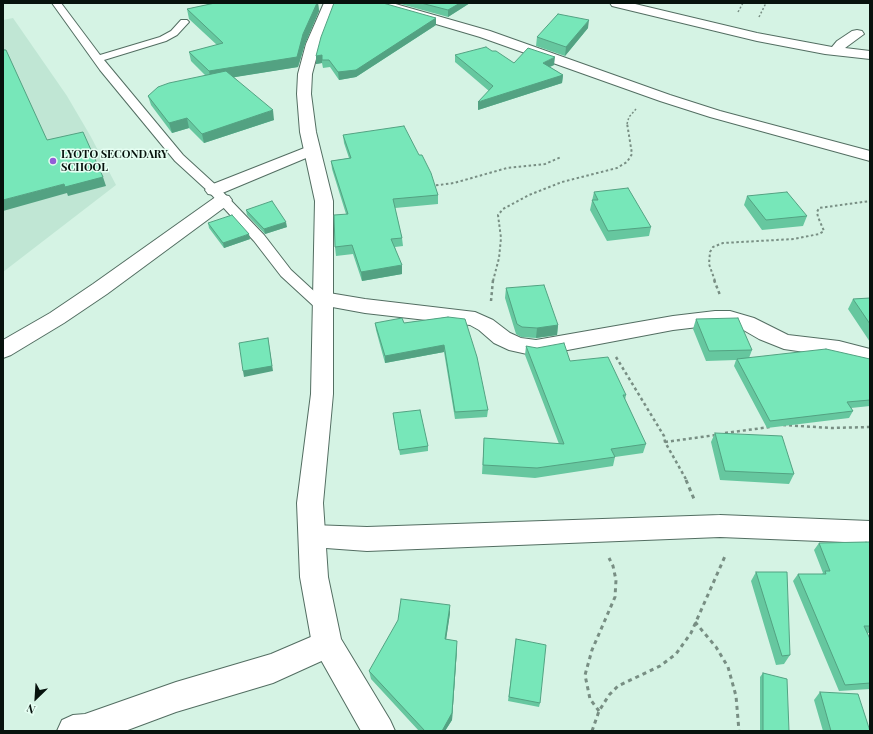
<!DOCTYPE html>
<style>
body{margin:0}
#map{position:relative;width:873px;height:734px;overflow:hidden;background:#d5f3e4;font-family:"Playfair Display",serif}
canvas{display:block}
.frame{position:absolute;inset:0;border:4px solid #07120d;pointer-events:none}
.north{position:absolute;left:16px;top:678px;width:40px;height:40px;-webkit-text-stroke:3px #e6fff3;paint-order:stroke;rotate:205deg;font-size:11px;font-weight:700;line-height:16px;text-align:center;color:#07120d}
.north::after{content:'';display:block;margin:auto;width:14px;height:18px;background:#07120d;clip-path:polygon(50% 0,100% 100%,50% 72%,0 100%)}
</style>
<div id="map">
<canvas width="873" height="734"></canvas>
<div class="frame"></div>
<div class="north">N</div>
</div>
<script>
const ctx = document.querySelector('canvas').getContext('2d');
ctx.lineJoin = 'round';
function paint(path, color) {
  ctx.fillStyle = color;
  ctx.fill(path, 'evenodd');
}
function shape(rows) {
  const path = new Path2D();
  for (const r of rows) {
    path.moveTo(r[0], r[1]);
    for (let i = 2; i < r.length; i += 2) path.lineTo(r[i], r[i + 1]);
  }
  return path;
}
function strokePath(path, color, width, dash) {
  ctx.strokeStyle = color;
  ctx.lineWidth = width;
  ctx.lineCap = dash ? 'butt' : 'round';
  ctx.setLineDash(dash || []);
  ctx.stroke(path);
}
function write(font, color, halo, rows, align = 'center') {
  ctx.font = font + ' "Playfair Display",serif';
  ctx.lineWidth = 3;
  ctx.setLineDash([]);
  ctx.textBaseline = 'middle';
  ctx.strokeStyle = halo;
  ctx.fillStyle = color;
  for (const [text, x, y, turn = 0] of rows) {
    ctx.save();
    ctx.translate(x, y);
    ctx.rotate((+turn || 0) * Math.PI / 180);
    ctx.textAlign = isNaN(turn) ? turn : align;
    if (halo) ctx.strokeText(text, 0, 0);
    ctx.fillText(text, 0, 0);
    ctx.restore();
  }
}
paint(shape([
 [13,18,67,96,91,137,116,185,3,272,3,20]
]), '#c0e6d4');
const service = shape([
 [52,3,61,3,100,55,160,37,171,31,181,20,187,20,189,22,177,35,166,41,104,60,183,155,218,187,264,235,291,270,328,304,330,307,328,310,323,312,318,310,281,276,254,241,210,193,175,161,100,70,52,3]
]);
const minor = shape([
 [610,3,631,3,757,33,832,47,837,41,852,31,857,30,862,31,864,34,845,48,870,51,870,59,825,54,757,41,612,6,610,3],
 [312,145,318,147,320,150,318,153,220,194,214,195,208,194,205,190,208,186,312,145],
 [223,195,229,196,232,200,229,204,107,294,64,323,11,355,3,358,3,340,50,313,93,284,217,196,223,195],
 [323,292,365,299,475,312,493,320,510,333,521,338,536,340,673,316,715,311,730,311,754,318,788,335,839,341,870,349,870,365,839,357,784,349,759,339,740,328,730,325,715,325,673,330,536,356,509,350,494,343,479,330,470,325,365,313,316,304,313,299,316,294,323,292],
 [720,515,870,521,870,543,720,537,367,551,312,547,303,544,299,536,303,528,312,525,367,527,720,515],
 [327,630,337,634,342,644,337,654,273,683,176,712,125,731,57,731,62,720,73,715,85,714,176,682,271,654,327,630]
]);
const tertiary = shape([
 [324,3,336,3,320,44,312,74,311,94,316,132,333,201,333,394,323,503,328,577,341,639,390,720,395,731,361,731,312,644,300,577,297,503,311,394,315,201,300,132,297,94,298,74,306,44,324,3],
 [373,3,392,3,490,31,670,95,720,111,870,151,870,161,710,117,660,101,480,37,375,6,373,3]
]);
strokePath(service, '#536e62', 2);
strokePath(minor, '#536e62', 2);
strokePath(tertiary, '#536e62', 2);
strokePath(shape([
 [738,12,743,3],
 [759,17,766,3],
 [627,124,629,117,636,109]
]), '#788e83', 1.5, [2, 2]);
strokePath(shape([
 [431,186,454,183,507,168,545,164,561,157],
 [493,281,499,258,501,238,498,215,503,209,529,195,562,182,617,168,627,162,632,154,627,123],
 [715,281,709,264,710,252,713,247,723,243,794,239,819,234,824,231,818,217,817,212,819,208,870,201]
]), '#788e83', 2, [2.5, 2.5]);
strokePath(shape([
 [714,280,720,295],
 [491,301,493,280],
 [616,357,664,436,665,442,687,481],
 [783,425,831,428,870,427],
 [725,433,770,427],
 [665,442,716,435]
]), '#788e83', 2.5, [3, 3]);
strokePath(shape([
 [686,480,694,499],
 [695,622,716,647,728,667,736,696,739,731],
 [599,711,590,699,585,675,592,650,615,597,616,580,613,566,609,558],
 [592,731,599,711,609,695,618,686,660,666,676,654,691,633,726,554]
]), '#788e83', 3, [4, 4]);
paint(service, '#fff');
paint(minor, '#fff');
paint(tertiary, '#fff');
paint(shape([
 [215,3,318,3,319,11,305,44,298,67,234,77,274,120,204,143,189,128,172,133,151,105,148,96,205,75,191,61,189,52,217,45,189,19,187,9],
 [397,3,470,3,448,17],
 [436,25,356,77,339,80,330,67,323,68,322,63,316,64,316,56],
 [588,28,565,56,536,46,537,37],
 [492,51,514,63,554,65,550,67,563,75,562,83,478,110,489,91,455,62,455,55],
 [343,135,438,195,438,204,395,208,402,238,403,246,395,247,402,274,362,281,353,254,336,256,335,247,346,214,332,169,331,161,349,158,344,143],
 [594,192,651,227,649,236,607,241,590,210],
 [747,196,807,216,803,226,762,230,744,205],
 [246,210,287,227,265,234,247,215],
 [208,223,250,239,224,248,209,228],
 [506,288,558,325,557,335,536,338,521,337,516,334,505,298],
 [870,298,870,342,848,309,853,299],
 [448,317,488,410,487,417,455,419,444,352,385,363,376,330,375,323,404,323],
 [696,319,752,350,749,358,870,359,870,406,851,408,853,411,849,418,767,428,734,366,736,360,706,361,693,329],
 [526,346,570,361,626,395,625,400,646,444,643,453,615,457,613,466,535,478,482,474,484,438,559,444,525,355],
 [393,413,428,446,428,451,400,455],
 [715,433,794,474,789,484,720,480,711,442],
 [870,542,870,633,867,633,870,639,870,689,839,691,793,581,798,574,822,574,823,573,814,550,819,543],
 [756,572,790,655,784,664,776,665,751,581],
 [450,613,446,639,457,649,452,720,445,731,419,731,371,679,369,671],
 [516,639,540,703,539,707,508,701],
 [763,673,789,731,760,731,760,677],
 [820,692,870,731,823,731,814,700]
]), '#66c79f');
paint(shape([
 [317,3,318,3,319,11,305,44,298,67,211,81,209,71,303,34],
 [460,3,470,3,448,17,448,10],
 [436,18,436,25,356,77,339,80,338,72],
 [589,20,588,28,565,56,566,47],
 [322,55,322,63,316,64,316,56],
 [555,57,554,65,542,70,543,63],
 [563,75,562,83,478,110,478,102],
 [273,110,274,120,204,143,202,134],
 [187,118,189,128,172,133,169,123],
 [103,177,106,186,68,196,67,193,3,211,3,200,64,184],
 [286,222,287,227,265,234,264,229],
 [249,234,250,239,224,248,223,243],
 [402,265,402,274,362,281,361,272],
 [558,325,557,335,536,338,537,328],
 [268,338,273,371,244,377,243,371],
 [444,345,444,352,385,363,385,356],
 [450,605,450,613,445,647,445,639],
 [457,649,452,720,445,731,442,731]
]), '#53a282');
const building = shape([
 [215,3,317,3,303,34,297,57,209,71,189,52,223,43,187,9,215,3],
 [334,3,383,3,436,18,356,70,338,72,329,60,322,60,322,55,316,56,321,37,334,3],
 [421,3,460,3,448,10,421,3],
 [558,14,589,20,566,47,537,37,558,14],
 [3,47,4,50,6,50,47,140,83,132,103,177,65,187,64,184,3,200,3,47],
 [486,47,492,51,496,51,514,63,528,48,555,57,543,63,563,75,478,102,493,86,455,55,486,47],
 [226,71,273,110,202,134,187,118,169,123,148,96,158,87,169,83,226,71],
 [404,126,419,155,422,155,431,173,438,195,393,199,402,238,391,239,402,265,361,272,352,245,335,247,334,215,348,214,331,161,351,158,343,135,404,126],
 [628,188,651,227,608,231,592,200,598,200,594,192,628,188],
 [787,192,807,216,766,220,747,196,787,192],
 [272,201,286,222,264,229,246,210,272,201],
 [232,215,249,234,223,243,208,223,232,215],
 [544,285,558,325,537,328,522,327,517,324,506,288,544,285],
 [870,298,870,324,853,299,870,298],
 [448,317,465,319,477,357,488,410,455,412,444,345,385,356,375,323,402,318,404,323,448,317],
 [738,318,752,350,709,351,696,319,738,318],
 [268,338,272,366,243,371,239,343,268,338],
 [564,343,570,361,608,357,626,395,623,395,646,444,611,449,615,457,537,468,483,465,484,438,564,444,526,346,537,348,564,343],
 [826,349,870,359,870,400,847,402,853,411,770,421,737,359,826,349],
 [420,410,428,446,399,450,393,413,420,410],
 [715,433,782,436,794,474,725,471,715,433],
 [866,542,870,542,870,626,864,626,870,639,870,683,845,685,798,574,826,574,825,571,830,571,819,543,866,542],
 [756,572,787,572,790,655,782,656,756,572],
 [401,599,450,605,445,639,457,641,452,713,442,731,425,731,369,671,398,620,401,599],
 [516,639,546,645,540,703,509,697,516,639],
 [763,673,787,679,789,731,763,731,763,673],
 [820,692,858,694,870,731,831,731,820,692]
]);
paint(building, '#77e7b9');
strokePath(building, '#53a282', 1);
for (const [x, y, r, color] of [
 [53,161,4,"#925ed7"]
]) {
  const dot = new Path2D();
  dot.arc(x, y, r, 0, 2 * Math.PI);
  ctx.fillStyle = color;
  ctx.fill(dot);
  strokePath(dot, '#e6fff3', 1.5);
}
write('bold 11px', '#07120d', '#e6fff3', [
 ["LYOTO SECONDARY",61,155],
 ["SCHOOL",61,168]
], 'left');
</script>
